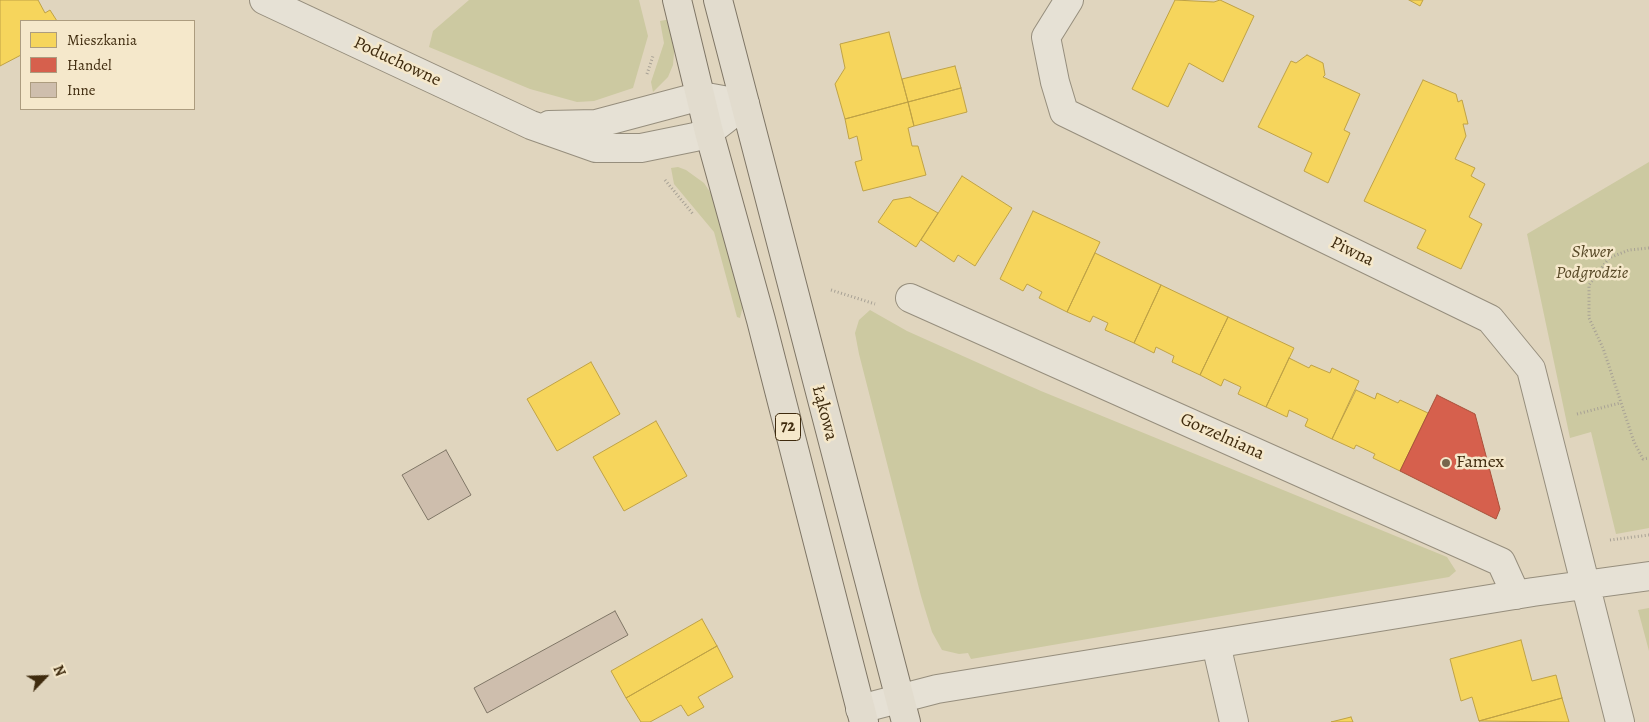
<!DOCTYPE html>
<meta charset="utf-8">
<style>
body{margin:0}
#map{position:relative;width:1649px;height:722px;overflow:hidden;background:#e0d5be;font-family:Alegreya,serif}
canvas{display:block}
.legend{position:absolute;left:20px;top:20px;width:175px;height:90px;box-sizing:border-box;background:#f5e8cb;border:1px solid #ac9c7f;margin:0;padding:6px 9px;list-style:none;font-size:15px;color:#3f2b0e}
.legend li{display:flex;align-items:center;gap:10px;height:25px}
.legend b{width:25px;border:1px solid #ac9c7f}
.north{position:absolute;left:20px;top:652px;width:50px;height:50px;-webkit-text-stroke:4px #f5e8cb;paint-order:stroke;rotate:66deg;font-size:14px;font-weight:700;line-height:20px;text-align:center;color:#3f2b0e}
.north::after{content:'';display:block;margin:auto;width:18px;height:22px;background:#3f2b0e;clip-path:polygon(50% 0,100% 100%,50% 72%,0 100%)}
</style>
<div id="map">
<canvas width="1649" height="722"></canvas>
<ul class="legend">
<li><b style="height:14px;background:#f6d55c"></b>Mieszkania</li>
<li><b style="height:14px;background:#d6604d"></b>Handel</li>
<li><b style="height:14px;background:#cebead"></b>Inne</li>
</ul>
<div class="north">N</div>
</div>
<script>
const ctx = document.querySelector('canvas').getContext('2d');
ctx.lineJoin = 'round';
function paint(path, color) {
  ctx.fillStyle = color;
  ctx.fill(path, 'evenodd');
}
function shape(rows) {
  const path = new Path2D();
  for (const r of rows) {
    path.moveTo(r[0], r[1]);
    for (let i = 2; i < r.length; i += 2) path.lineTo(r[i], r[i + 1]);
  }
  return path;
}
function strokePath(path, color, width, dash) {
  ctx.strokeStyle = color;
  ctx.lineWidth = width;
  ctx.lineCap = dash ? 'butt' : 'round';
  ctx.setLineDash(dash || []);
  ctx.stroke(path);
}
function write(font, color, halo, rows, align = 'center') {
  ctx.font = font + ' Alegreya,serif';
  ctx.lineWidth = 5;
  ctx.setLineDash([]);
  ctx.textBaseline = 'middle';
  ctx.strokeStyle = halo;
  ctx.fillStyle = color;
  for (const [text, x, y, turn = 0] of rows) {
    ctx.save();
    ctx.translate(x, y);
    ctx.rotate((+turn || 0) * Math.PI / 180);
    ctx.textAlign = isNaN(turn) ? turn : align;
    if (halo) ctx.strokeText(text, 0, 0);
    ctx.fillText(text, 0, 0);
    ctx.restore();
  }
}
paint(shape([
 [469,0,639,0,648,36,633,88,594,101,577,102,530,89,429,47,433,31],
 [671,19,675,41,673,65,668,77,653,92,651,82,664,43,660,21],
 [1649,162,1649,528,1616,534,1591,432,1570,438,1527,234],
 [678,167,686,170,704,183,714,198,743,306,740,318,737,317,714,232,674,184,671,168],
 [870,310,907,331,1041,391,1447,557,1456,571,1449,577,971,659,968,653,959,654,942,650,932,632,921,596,859,354,855,333,859,320],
 [1649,608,1649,651,1638,610]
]), '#ccc9a1');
const homes = shape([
 [0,0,38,0,45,13,50,10,57,21,21,21,21,55,0,66,0,0],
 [1175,0,1214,2,1220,0,1254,16,1223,82,1189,63,1168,107,1132,89,1175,0],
 [1409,0,1423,0,1420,6,1409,0],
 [889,32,908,102,845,119,835,84,845,68,840,44,889,32],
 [1307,55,1323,63,1325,75,1323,77,1360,94,1344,130,1350,133,1328,183,1304,171,1312,153,1258,127,1291,61,1296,63,1307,55],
 [955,66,961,88,908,102,902,79,955,66],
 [1423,80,1456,94,1458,102,1462,100,1468,124,1463,124,1466,136,1455,159,1475,168,1471,176,1485,184,1469,217,1482,224,1461,269,1417,248,1426,230,1364,201,1423,80],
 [961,88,967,112,914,126,908,102,961,88],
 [908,102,914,126,908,128,912,146,918,146,926,175,863,191,855,162,862,160,857,136,849,139,845,119,908,102],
 [962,176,1012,208,975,266,958,255,954,262,921,240,962,176],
 [910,197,938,213,916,247,878,222,893,200,910,197],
 [1033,211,1100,242,1067,312,1039,298,1042,292,1027,284,1023,291,1000,279,1033,211],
 [1095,253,1161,285,1134,343,1105,330,1108,323,1093,316,1090,322,1067,312,1095,253],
 [1161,285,1228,317,1200,375,1172,362,1174,356,1156,347,1154,353,1134,343,1161,285],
 [1228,317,1294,348,1266,407,1238,394,1241,387,1224,379,1221,386,1200,375,1228,317],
 [1289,358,1309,368,1311,365,1330,373,1332,368,1359,381,1332,439,1305,426,1308,419,1289,410,1287,417,1266,407,1289,358],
 [591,362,620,414,557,451,527,399,591,362],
 [1356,390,1375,399,1377,393,1398,403,1400,400,1428,413,1400,471,1373,458,1375,454,1356,445,1354,449,1332,439,1356,390],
 [656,421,687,476,624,511,593,457,656,421],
 [702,619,717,646,626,698,611,671,702,619],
 [1521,640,1532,681,1556,675,1562,698,1479,721,1472,697,1461,701,1450,659,1521,640],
 [717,646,733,677,698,697,704,707,688,716,681,705,650,722,641,722,626,698,717,646],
 [1562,698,1569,722,1479,721,1562,698],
 [1351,717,1353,722,1331,722,1351,717]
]);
paint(homes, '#f6d55c');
strokePath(homes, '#bfa245', 1);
const shops = shape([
 [1437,395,1475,414,1500,509,1496,519,1400,471,1437,395]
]);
paint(shops, '#d6604d');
strokePath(shops, '#a9503a', 1);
const building = shape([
 [446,450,471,495,428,520,402,475,446,450],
 [615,611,628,635,487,713,474,688,615,611]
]);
paint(building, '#cebead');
strokePath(building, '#7f7666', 1);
const street = shape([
 [264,0,531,125,596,148,641,148,695,137,709,132,745,104],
 [1069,0,1046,37,1055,82,1064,112,1490,319,1531,369,1620,722],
 [549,125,596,124,701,96,745,104],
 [910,298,1501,562,1516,595],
 [1216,644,1234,722],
 [860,709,937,689,1533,592,1649,576]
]);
const primary = shape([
 [677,0,709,132,761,320,864,722],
 [718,0,906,722]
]);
strokePath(street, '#968e7d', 30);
strokePath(primary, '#7f7666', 30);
strokePath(shape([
 [647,74,653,56],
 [665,180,693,214],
 [1649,248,1629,250,1609,258,1589,285,1589,318,1603,348,1634,442,1643,459,1649,458],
 [831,290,875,304],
 [1577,414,1620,403],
 [1610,540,1649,535]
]), '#a7a195', 3, [1, 2.5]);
strokePath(street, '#e6e1d5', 28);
strokePath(primary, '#e2dcce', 28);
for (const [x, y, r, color] of [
 [1446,463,5,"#77664c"]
]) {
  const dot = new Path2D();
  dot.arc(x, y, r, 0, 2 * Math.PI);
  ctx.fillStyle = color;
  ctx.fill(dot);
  strokePath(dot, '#f5e8cb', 2);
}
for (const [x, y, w] of [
 [788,427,25]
]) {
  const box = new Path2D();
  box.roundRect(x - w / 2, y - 13.5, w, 27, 4);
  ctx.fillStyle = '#f5e8cb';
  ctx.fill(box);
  strokePath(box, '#3f2b0e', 1);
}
write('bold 16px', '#3f2b0e', null, [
 ["72",788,427]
]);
write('18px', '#3f2b0e', '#f5e8cb', [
 ["Poduchowne",397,62,25],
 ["Piwna",1352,252,26],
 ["Łąkowa",824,413,75],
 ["Gorzelniana",1222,437,24]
]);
write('italic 18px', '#584927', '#f5e8cb', [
 ["Skwer",1592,253],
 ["Podgrodzie",1592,274]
]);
write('18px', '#3f2b0e', '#f5e8cb', [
 ["Famex",1456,463]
], 'left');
</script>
